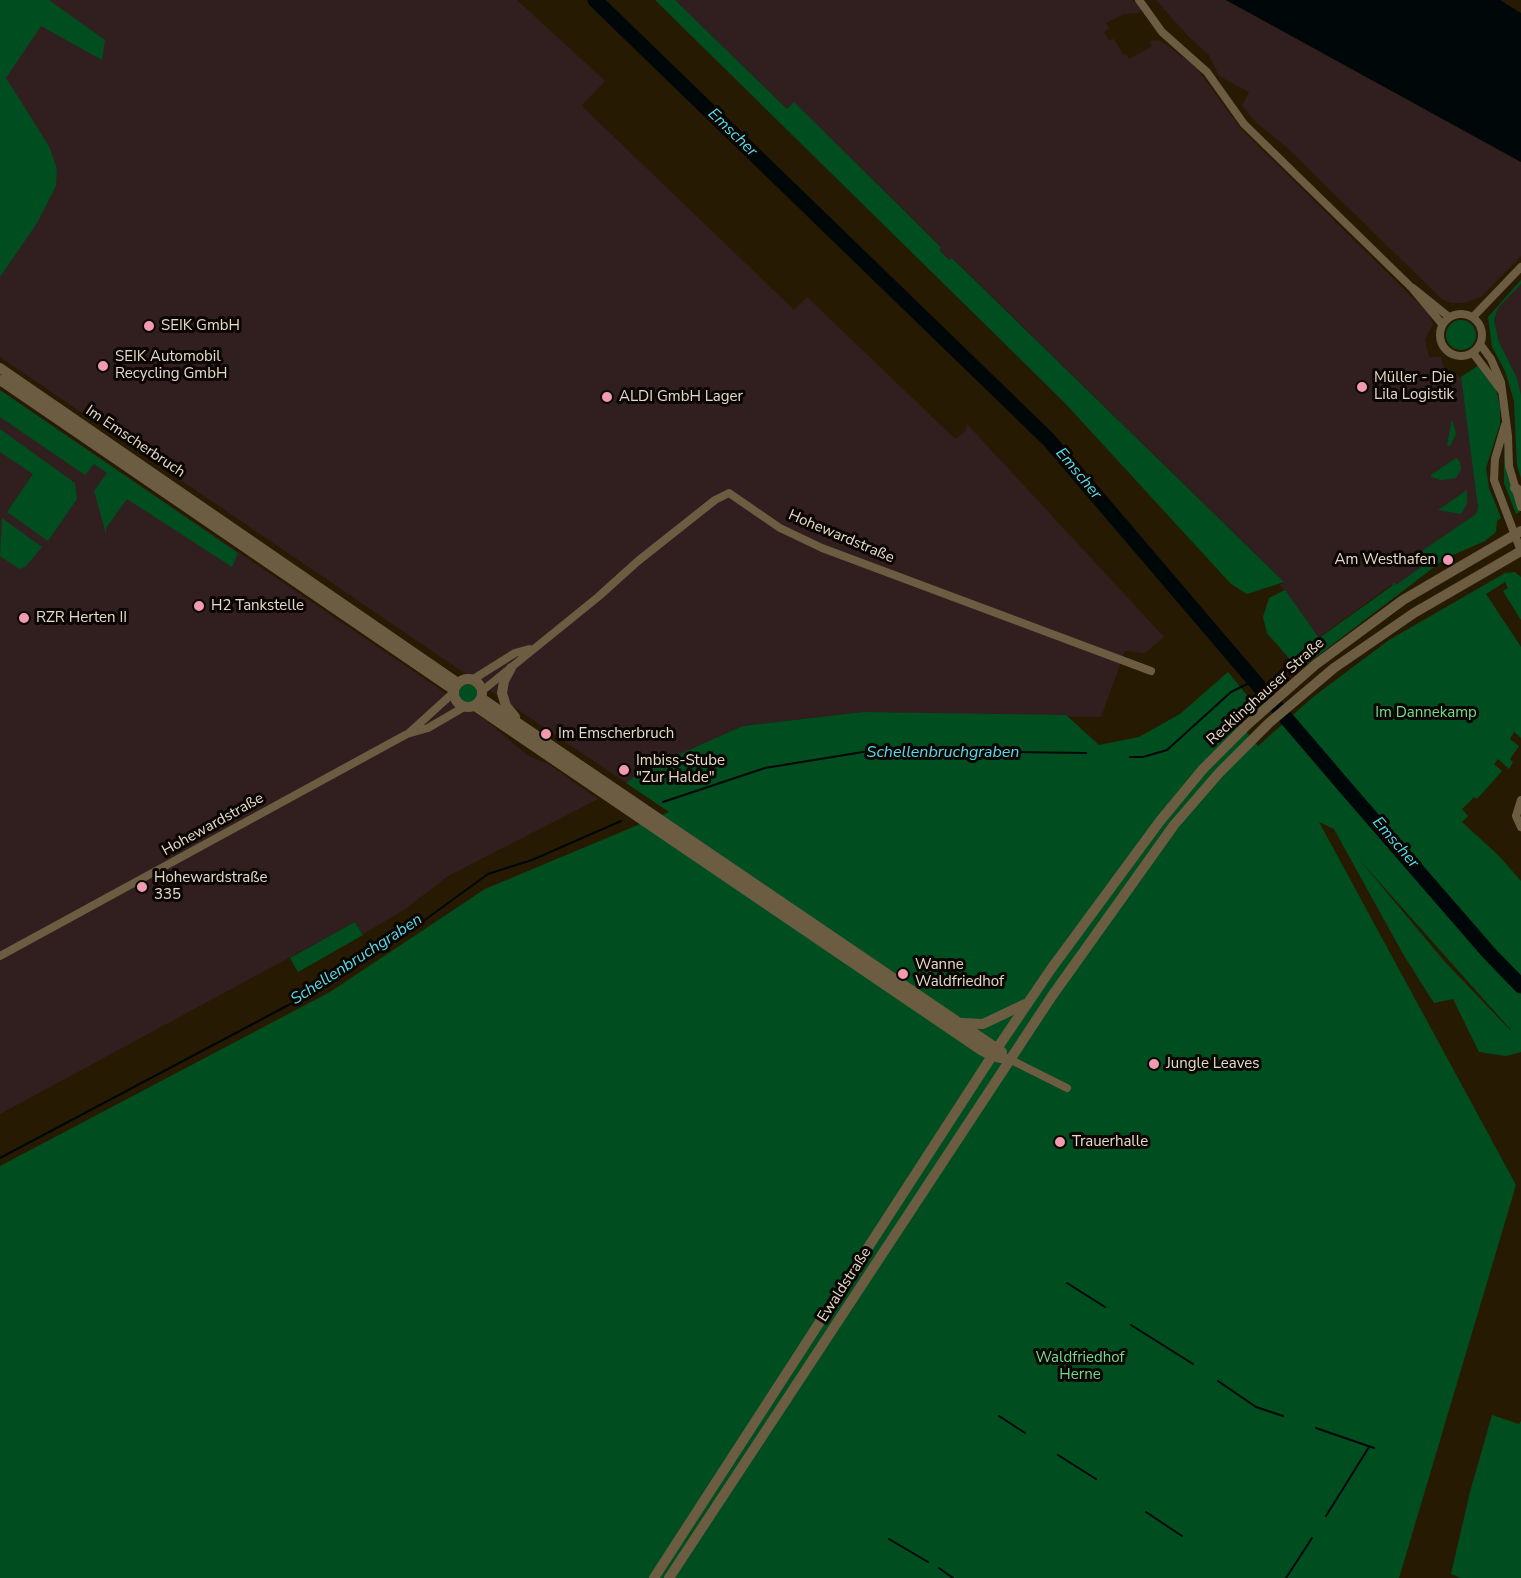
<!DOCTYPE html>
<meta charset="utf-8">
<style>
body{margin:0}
canvas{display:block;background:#271a02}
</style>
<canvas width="1521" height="1578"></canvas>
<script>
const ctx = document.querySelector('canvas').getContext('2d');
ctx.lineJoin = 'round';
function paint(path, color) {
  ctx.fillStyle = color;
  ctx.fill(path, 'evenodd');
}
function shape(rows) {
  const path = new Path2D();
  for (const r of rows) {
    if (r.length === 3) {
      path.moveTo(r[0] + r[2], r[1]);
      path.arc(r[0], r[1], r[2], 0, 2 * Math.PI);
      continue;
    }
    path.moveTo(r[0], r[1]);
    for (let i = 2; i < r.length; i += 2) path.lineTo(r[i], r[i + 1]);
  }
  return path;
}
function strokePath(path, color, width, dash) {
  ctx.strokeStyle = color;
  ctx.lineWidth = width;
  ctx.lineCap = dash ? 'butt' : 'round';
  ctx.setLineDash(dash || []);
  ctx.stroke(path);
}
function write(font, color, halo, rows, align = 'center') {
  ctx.font = font + ' "Nunito Sans",sans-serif';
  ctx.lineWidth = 6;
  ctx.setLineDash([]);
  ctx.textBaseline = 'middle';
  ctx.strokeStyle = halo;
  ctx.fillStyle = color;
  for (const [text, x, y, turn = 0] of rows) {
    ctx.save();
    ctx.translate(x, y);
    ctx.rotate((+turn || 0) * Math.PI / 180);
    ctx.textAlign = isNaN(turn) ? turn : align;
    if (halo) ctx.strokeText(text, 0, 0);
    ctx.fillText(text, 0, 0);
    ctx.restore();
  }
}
paint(shape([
 [0,0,517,0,605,81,582,105,585,109,794,310,807,297,955,439,965,432,967,424,1164,637,1145,653,1125,651,1101,717,863,712,743,726,643,770,626,783,0,357],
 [675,0,1131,0,1137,3,1142,8,1139,13,1124,14,1106,23,1109,28,1104,32,1109,40,1114,39,1123,55,1126,54,1129,59,1151,47,1150,41,1159,40,1195,66,1242,130,1428,313,1433,324,1425,339,1429,357,1441,357,1445,371,1461,377,1478,508,1476,514,1420,553,1427,563,1396,586,1391,585,1318,638,1280,585,1284,582,953,258,949,261,938,250,941,246,794,103,787,109],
 [1156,0,1226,0,1521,162,1521,256,1481,297,1464,303,1451,303,1442,299,1283,144,1257,123,1242,106,1249,92,1219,76,1209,55,1188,36],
 [1521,284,1521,395,1517,378,1499,342,1494,320,1498,308],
 [0,390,488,722,528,756,547,763,598,799,448,876,404,910,363,934,355,922,0,1114]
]), '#311e1e');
paint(shape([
 [0,0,49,0,105,40,102,60,41,26,6,78,49,146,57,169,56,186,37,223,0,277],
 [655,0,675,0,787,109,794,102,941,247,939,250,949,260,952,258,1284,582,1247,594,1231,584,1064,402],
 [1521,280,1521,284,1498,308,1494,320,1499,342,1517,378,1521,395,1521,478,1517,465,1514,401,1505,371,1492,347,1488,317],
 [1461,335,15],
 [1479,365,1495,386,1500,406,1500,424,1486,468,1489,488,1501,518,1497,521,1496,532,1485,541,1446,558,1299,670,1267,633,1263,617,1269,598,1285,590,1319,638,1392,586,1394,582,1396,585,1427,563,1419,553,1476,514,1478,508,1461,377],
 [0,390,238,553,232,567,127,499,106,528,106,534,94,491,107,473,94,464,85,475,0,417],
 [1452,419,1456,434,1450,446,1447,445],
 [0,429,75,483,77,499,48,541,7,512,33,474,0,452],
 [1504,449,1507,475,1520,512,1516,514,1504,483],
 [1456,458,1460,462,1461,469,1456,478,1441,480,1431,477,1431,475],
 [1467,490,1467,504,1461,514,1438,510],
 [2,518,42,547,25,567,19,569,0,556],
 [1515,572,1521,577,1521,620,1503,591,1508,588,1505,582,1486,594,1521,647,1521,738,1514,732,1510,739,1519,746,1510,759,1513,762,1509,769,1498,759,1494,764,1502,771,1477,799,1474,797,1462,809,1468,816,1462,822,1499,856,1521,881,1521,1052,1506,1056,1479,1052,1453,999,1434,1003,1403,954,1334,829,1319,822,1516,1185,1399,1578,0,1578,0,1166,330,992,485,889,669,812,626,783,643,770,743,726,863,712,1066,715,1099,745,1139,737,1180,714,1228,672,1254,704,1237,720,1258,746,1313,697,1389,640,1505,573],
 [1358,858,1511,1030,1511,1031,1445,962],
 [468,693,9],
 [355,922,363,935,298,972,290,958],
 [1492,1415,1519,1424,1521,1421,1521,1578,1461,1578,1451,1574,1470,1492]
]), '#004e20');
paint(shape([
 [1226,0,1500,0,1521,13,1521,162]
]), '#000709');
strokePath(shape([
 [1130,757,1143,757,1167,750,1231,692,1255,680],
 [663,802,765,768,875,750,1086,753],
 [1517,982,1521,979],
 [0,1158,315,991,422,922,488,874,532,860,621,821],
 [1067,1283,1105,1307],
 [1131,1325,1193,1364],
 [1218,1381,1256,1407,1283,1416],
 [999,1416,1025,1433],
 [1316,1428,1374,1448],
 [1058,1455,1096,1479],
 [1146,1512,1182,1536],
 [1326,1516,1369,1447],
 [889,1539,928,1562],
 [939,1568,953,1578],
 [1286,1578,1312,1538]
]), '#000709', 2);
strokePath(shape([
 [595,0,1048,439,1345,787,1489,953,1521,986]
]), '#000709', 15);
strokePath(shape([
 [1139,0,1162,32,1207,72,1244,124,1412,288,1442,324],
 [1413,288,1449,317],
 [1461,335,21],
 [1473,317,1521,267],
 [1480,344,1491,359,1501,382,1508,436,1509,466,1521,507],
 [1473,353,1501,390],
 [1505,425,1495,459,1494,480,1521,551],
 [472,680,515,653,529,649],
 [482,691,598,597,638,561,715,500,729,493,780,528,822,548,1151,671],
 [409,733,453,693],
 [1521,800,1516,816,1521,827],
 [0,956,407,734,428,728,464,707],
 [1011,1060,1067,1088]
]), '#6b5c42', 8);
strokePath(shape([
 [0,368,458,683],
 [0,380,454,690],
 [1515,488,1521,492],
 [511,668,504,681,502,693,506,706,515,717],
 [468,693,14],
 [481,698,1002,1052],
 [475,706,981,1050,992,1056,1011,1060],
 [962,1023,983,1024,1025,1004],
 [654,1578,992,1056,1051,969,1160,821,1203,769,1248,724,1315,665,1403,600,1521,531],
 [669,1578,1052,996,1174,825,1219,773,1269,723,1334,668,1414,613,1521,551]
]), '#6b5c42', 10);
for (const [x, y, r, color] of [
 [149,326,6,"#f29ab0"],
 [103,366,6,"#f29ab0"],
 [1362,387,6,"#f29ab0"],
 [607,397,6,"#f29ab0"],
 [1448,560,6,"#f29ab0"],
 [199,606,6,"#f29ab0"],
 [24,618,6,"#f29ab0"],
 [546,734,6,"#f29ab0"],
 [624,770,6,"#f29ab0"],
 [142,887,6,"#f29ab0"],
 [903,974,6,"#f29ab0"],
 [1154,1064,6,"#f29ab0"],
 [1060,1142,6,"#f29ab0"]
]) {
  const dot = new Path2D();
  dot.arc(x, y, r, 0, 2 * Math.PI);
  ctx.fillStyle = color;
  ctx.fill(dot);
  strokePath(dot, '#0b0601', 2);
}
write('15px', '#e3dbcc', '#0b0601', [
 ["SEIK GmbH",161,326],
 ["SEIK Automobil",115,357],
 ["Recycling GmbH",115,374],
 ["Müller - Die",1374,378],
 ["Lila Logistik",1374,395],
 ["ALDI GmbH Lager",619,397],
 ["Am Westhafen",1436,560,"right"],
 ["H2 Tankstelle",211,606],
 ["RZR Herten II",36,618],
 ["Im Emscherbruch",558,734],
 ["Imbiss-Stube",636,761],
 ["\"Zur Halde\"",636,778],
 ["Hohewardstraße",154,878],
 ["335",154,895],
 ["Wanne",915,965],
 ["Waldfriedhof",915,982],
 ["Jungle Leaves",1166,1064],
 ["Trauerhalle",1072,1142]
], 'left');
write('15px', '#e3dbcc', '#0b0601', [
 ["Im Emscherbruch",135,442,34],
 ["Hohewardstraße",841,537,23],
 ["Recklinghauser Straße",1266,692,-42],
 ["Hohewardstraße",213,825,-29],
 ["Ewaldstraße",845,1285,-57]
]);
write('15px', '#75dd8f', '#0b0601', [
 ["Im Dannekamp",1426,713],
 ["Waldfriedhof",1080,1358],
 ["Herne",1080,1375]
]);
write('italic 16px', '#56dcef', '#0b0601', [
 ["Emscher",732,133,44],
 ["Emscher",1078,474,50],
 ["Schellenbruchgraben",943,753],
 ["Emscher",1395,843,49],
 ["Schellenbruchgraben",357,960,-33]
]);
</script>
